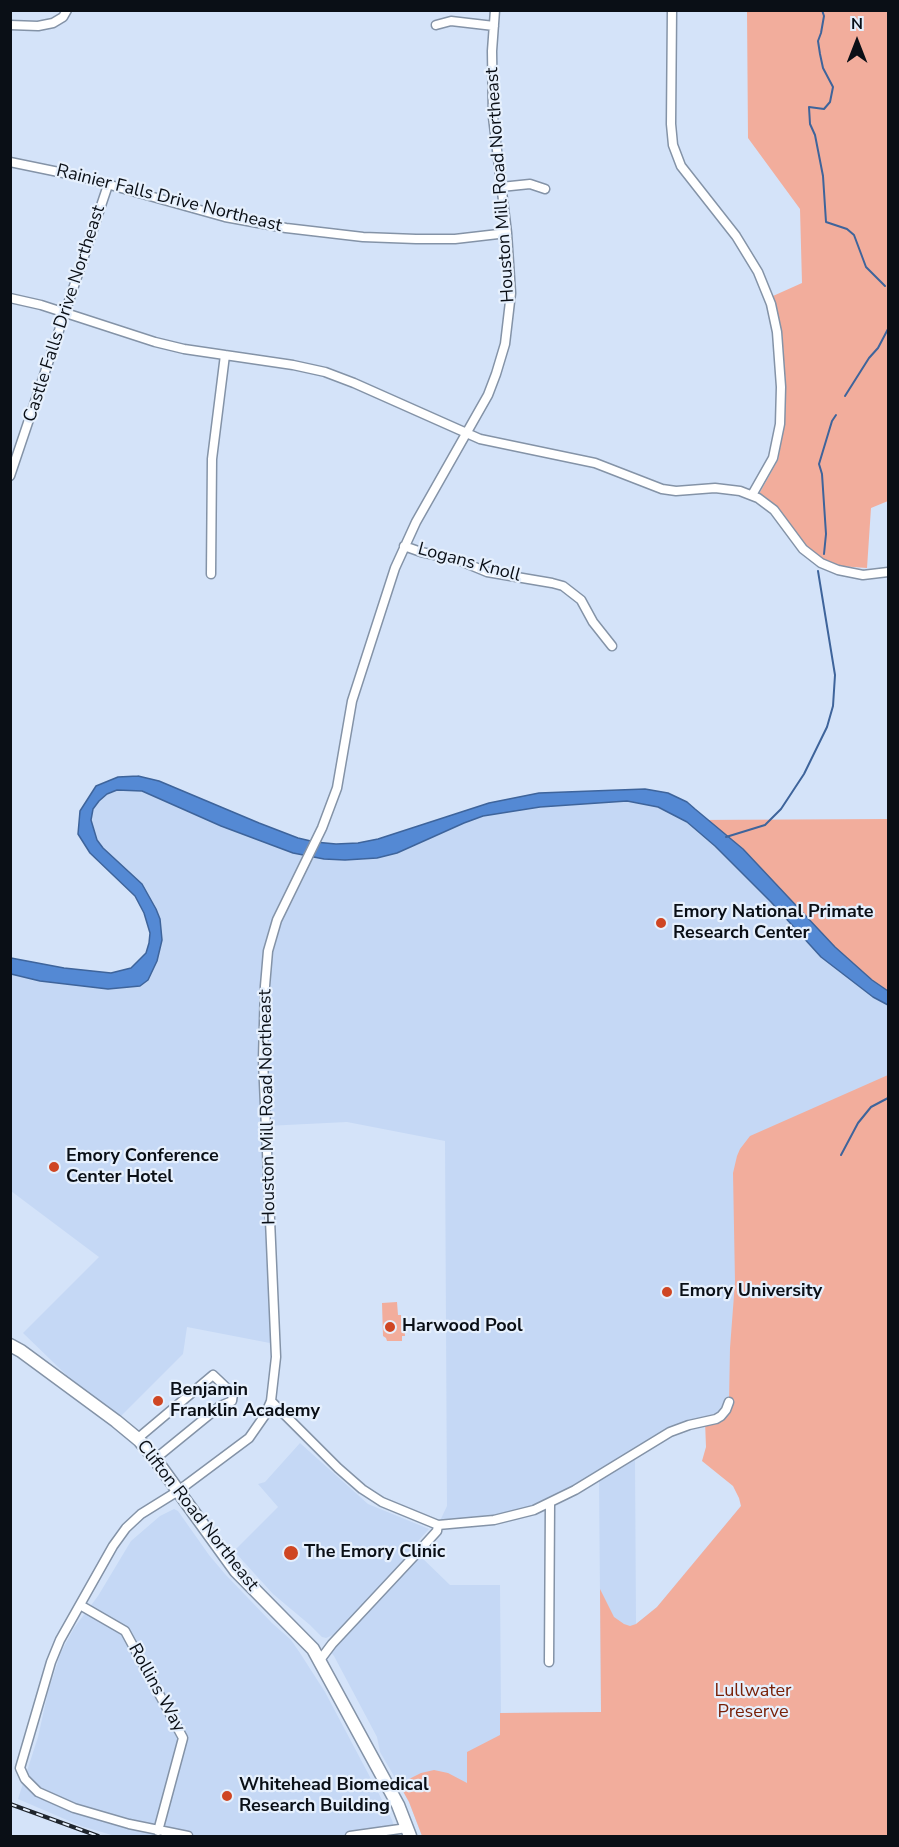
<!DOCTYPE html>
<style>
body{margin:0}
#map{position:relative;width:899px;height:1847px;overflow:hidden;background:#d4e3f9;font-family:"Nunito Sans",sans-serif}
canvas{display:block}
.frame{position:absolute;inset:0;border:12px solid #0a0f16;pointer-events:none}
.north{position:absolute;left:827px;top:12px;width:60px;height:60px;-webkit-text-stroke:4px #e6f0fd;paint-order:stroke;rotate:0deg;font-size:16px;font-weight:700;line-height:24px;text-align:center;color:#0a0f16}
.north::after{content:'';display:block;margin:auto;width:21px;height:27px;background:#0a0f16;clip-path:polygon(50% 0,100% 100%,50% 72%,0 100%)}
</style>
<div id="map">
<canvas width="899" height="1847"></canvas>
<div class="frame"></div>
<div class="north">N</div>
</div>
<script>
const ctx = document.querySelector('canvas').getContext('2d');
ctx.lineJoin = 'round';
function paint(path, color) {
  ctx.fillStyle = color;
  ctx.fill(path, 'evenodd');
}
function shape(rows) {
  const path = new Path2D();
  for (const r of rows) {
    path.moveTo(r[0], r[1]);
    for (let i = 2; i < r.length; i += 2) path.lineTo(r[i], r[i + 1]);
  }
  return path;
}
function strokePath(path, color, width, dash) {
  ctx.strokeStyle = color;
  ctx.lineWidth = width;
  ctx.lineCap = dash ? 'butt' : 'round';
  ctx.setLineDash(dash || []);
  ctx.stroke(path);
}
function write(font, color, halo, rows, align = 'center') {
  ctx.font = font + ' "Nunito Sans",sans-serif';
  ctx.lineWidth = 4.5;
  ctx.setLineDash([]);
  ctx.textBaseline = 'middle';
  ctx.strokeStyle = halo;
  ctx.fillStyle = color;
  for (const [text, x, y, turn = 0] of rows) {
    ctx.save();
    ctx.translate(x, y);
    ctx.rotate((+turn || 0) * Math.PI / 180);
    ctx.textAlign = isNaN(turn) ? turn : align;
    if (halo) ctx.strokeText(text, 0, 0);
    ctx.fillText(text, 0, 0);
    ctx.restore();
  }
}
paint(shape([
 [127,785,258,831,359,852,467,815,610,795,672,806,888,997,888,1836,422,1836,409,1802,380,1752,377,1737,334,1656,328,1649,417,1553,450,1585,500,1585,501,1713,601,1712,599,1480,635,1459,636,1624,657,1607,741,1506,742,1422,689,1425,534,1510,438,1525,447,1506,445,1141,347,1122,266,1126,275,1344,187,1327,183,1354,115,1422,23,1333,99,1257,11,1191,10,968,121,981,152,955,152,914,90,842,90,802],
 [300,1443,368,1504,429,1529,409,1551,391,1577,333,1635,326,1638,322,1637,310,1625,273,1594,234,1551,278,1507,258,1484,265,1482],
 [174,1509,178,1511,209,1555,225,1574,272,1623,291,1640,300,1653,325,1692,379,1794,392,1820,397,1836,115,1836,81,1826,18,1799,38,1737,48,1692,61,1652,74,1628,98,1596,131,1541,160,1516]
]), '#c5d8f5');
paint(shape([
 [747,11,888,11,888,501,871,508,867,568,839,566,820,559,806,546,776,507,759,494,778,460,784,425,786,388,782,333,773,296,802,283,800,209,748,138],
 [888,819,888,997,695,820],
 [888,1075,888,1836,422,1836,409,1802,399,1784,421,1773,434,1770,448,1773,467,1783,467,1752,500,1735,500,1713,601,1712,600,1589,614,1617,624,1624,630,1626,636,1624,657,1607,741,1506,739,1498,733,1486,702,1461,706,1447,705,1421,716,1419,729,1402,730,1348,735,1282,733,1173,737,1156,740,1149,750,1136],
 [397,1302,398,1315,401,1315,401,1319,404,1319,405,1336,402,1336,402,1341,387,1341,386,1338,383,1336,382,1303]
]), '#f2ad9c');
const water = shape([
 [138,776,159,781,259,823,298,838,315,842,336,844,358,843,378,839,489,803,539,793,645,789,668,793,687,802,695,809,743,849,835,947,872,980,888,991,888,1005,873,997,821,957,771,902,715,846,687,822,658,807,627,801,540,807,483,816,464,823,397,853,377,858,345,860,324,859,293,853,221,826,142,791,117,790,107,794,99,801,93,809,91,820,97,840,103,848,142,884,156,909,160,919,162,940,157,961,148,980,140,986,108,989,40,981,11,974,11,958,64,968,111,973,131,968,146,953,149,943,150,933,144,913,135,896,90,853,78,834,80,811,96,786,118,777,138,776]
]);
paint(water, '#5489d4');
strokePath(water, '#3e649b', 1.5);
strokePath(shape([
 [822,10,824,16,821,33,818,41,820,54,823,68,833,87,830,102,824,109,809,107,810,124,815,135,823,176,826,222,847,229,854,235,866,267,885,286],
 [845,396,869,358,878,348,888,329],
 [824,554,826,534,822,474,819,464,832,421,836,415],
 [726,837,765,825,781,809,804,774,827,727,833,706,835,675,818,571],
 [841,1155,858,1123,871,1107,888,1098]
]), '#3e649b', 2);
const street = shape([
 [672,10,671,124,673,145,681,166,736,236,758,272,771,304,777,332,781,387,780,424,773,458,752,495],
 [10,25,38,26,53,23,63,17,67,10],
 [436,25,451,21,494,26],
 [10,162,78,176,225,217,286,228,363,237,416,239,455,239,507,233],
 [501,187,530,184,545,189],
 [10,298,41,305,155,342,184,349,293,365,325,372,354,383,480,439,595,463,662,489,676,491,715,488,740,491,758,498,774,510,803,549,821,563,838,570,863,575,888,572],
 [10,476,108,185],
 [404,546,421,552,458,560,487,572,552,583,563,586,581,600,593,622,612,646],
 [211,574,212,459,225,355],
 [271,1401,338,1468,362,1489,382,1502,438,1525],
 [137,1439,213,1375,233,1394,232,1401,220,1406,155,1459],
 [80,1605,125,1631,183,1738,158,1831],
 [320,1660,332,1644,417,1553,437,1531,438,1525,494,1520,534,1510,575,1490,670,1432,689,1425,716,1419,721,1416,726,1410,729,1402],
 [549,1662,550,1503],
 [188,1836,129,1824,74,1808,38,1792,25,1779,20,1768,51,1662,60,1640,113,1546,126,1528,141,1514,178,1491,249,1438,265,1415,271,1401,276,1357,263,1060,265,986,268,951,277,920,322,828,337,788,352,701,395,568,416,522,488,395,496,374,505,344,511,293,507,233,493,117,492,51,495,10],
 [350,1836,407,1828]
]);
const secondary = shape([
 [10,1345,21,1351,116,1421,139,1440,155,1459,236,1571,313,1649,398,1805,410,1836]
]);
strokePath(street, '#8493a7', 11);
strokePath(secondary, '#8493a7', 15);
strokePath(street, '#fff', 8);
strokePath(secondary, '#fff', 12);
const rail = shape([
 [10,1804,98,1836]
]);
strokePath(rail, '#1f252d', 4.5);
strokePath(rail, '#e6f0fd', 2, [7]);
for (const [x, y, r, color] of [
 [661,923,6,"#cf4623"],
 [54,1167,6,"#cf4623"],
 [667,1292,6,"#cf4623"],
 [390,1327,6,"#cf4623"],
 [158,1401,6,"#cf4623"],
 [291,1553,8,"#cf4623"],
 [227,1796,6,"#cf4623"]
]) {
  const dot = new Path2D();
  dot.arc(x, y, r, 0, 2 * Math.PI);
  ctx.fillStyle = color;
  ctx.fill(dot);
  strokePath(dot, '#e6f0fd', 2);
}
write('18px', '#0a0f16', '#e6f0fd', [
 ["Houston Mill Road Northeast",501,185,-94],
 ["Rainier Falls Drive Northeast",169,199,14],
 ["Castle Falls Drive Northeast",65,314,-72],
 ["Logans Knoll",469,563,15],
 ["Houston Mill Road Northeast",268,1107,-91],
 ["Clifton Road Northeast",197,1516,52],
 ["Rollins Way",156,1688,61]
]);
write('bold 18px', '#0a0f16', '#e6f0fd', [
 ["Emory National Primate",673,913],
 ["Research Center",673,934],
 ["Emory Conference",66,1157],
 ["Center Hotel",66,1178],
 ["Emory University",679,1292],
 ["Harwood Pool",402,1327],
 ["Benjamin",170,1391],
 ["Franklin Academy",170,1412],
 ["The Emory Clinic",304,1553],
 ["Whitehead Biomedical",239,1786],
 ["Research Building",239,1807]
], 'left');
write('18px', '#782008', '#e6f0fd', [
 ["Lullwater",753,1692],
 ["Preserve",753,1713]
]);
</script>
